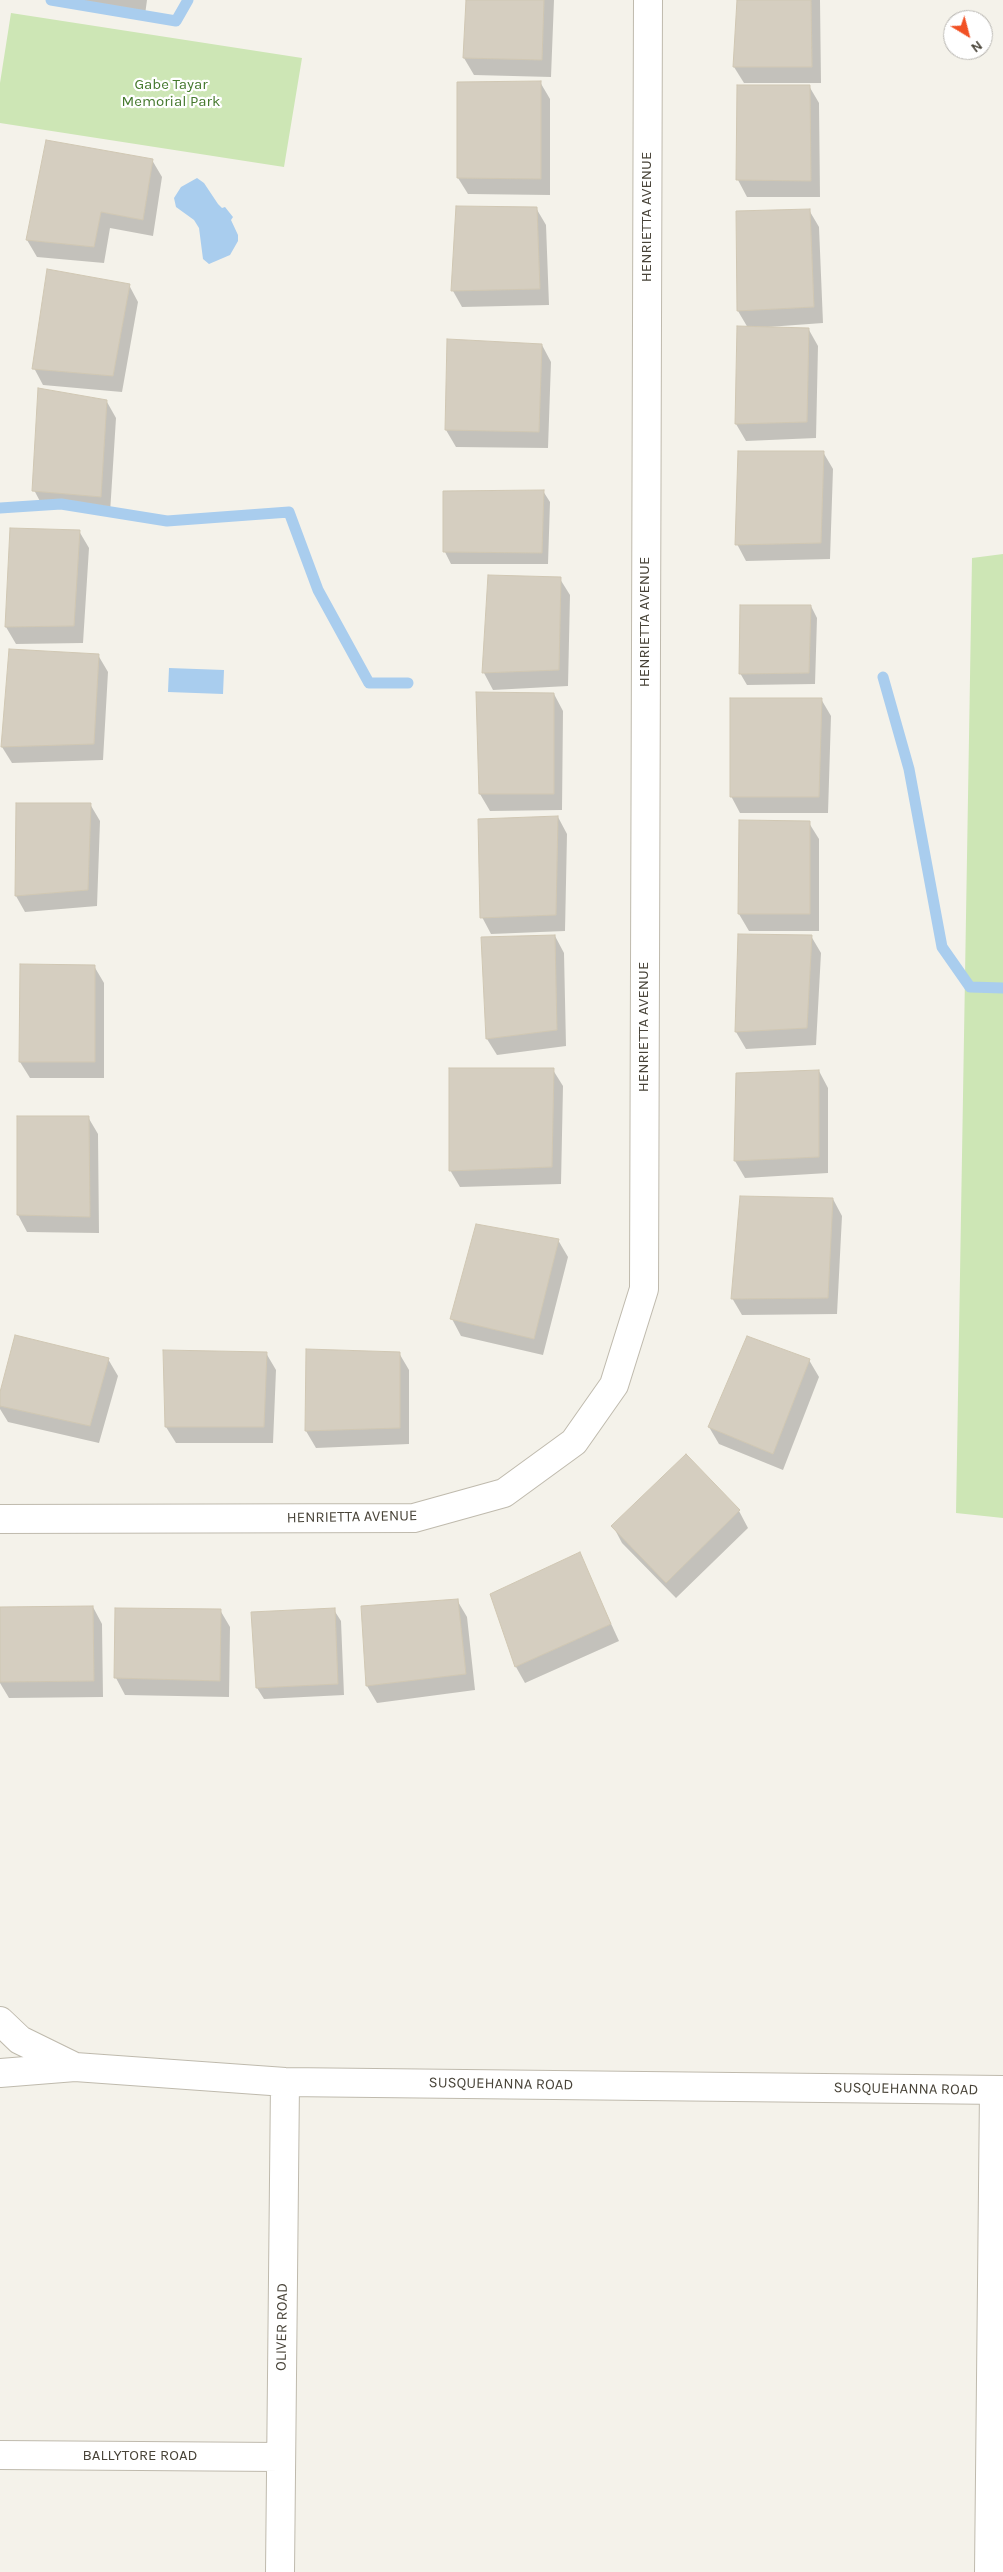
<!DOCTYPE html>
<style>
body{margin:0}
#map{position:relative;width:1003px;height:2572px;overflow:hidden;background:#f4f2ea;font-family:Karla,sans-serif}
canvas{display:block}
.north{position:absolute;left:943px;top:10px;width:50px;height:50px;box-sizing:border-box;background:#fff;border:1px solid #b6b4af;border-radius:50%;rotate:143deg;font-size:14px;font-weight:700;line-height:20px;text-align:center;color:#484338}
.north::after{content:'';display:block;margin:auto;width:18px;height:22px;background:#f15124;clip-path:polygon(50% 0,100% 100%,50% 72%,0 100%)}
</style>
<div id="map">
<canvas width="1003" height="2572"></canvas>
<div class="north">N</div>
</div>
<script>
const ctx = document.querySelector('canvas').getContext('2d');
ctx.lineJoin = 'round';
function paint(path, color) {
  ctx.fillStyle = color;
  ctx.fill(path, 'evenodd');
}
function shape(rows) {
  const path = new Path2D();
  for (const r of rows) {
    path.moveTo(r[0], r[1]);
    for (let i = 2; i < r.length; i += 2) path.lineTo(r[i], r[i + 1]);
  }
  return path;
}
function strokePath(path, color, width, dash) {
  ctx.strokeStyle = color;
  ctx.lineWidth = width;
  ctx.lineCap = dash ? 'butt' : 'round';
  ctx.setLineDash(dash || []);
  ctx.stroke(path);
}
function write(font, color, halo, rows, align = 'center') {
  ctx.font = font + ' Karla,sans-serif';
  ctx.lineWidth = 4.5;
  ctx.setLineDash([]);
  ctx.textBaseline = 'middle';
  ctx.strokeStyle = halo;
  ctx.fillStyle = color;
  for (const [text, x, y, turn = 0] of rows) {
    ctx.save();
    ctx.translate(x, y);
    ctx.rotate((+turn || 0) * Math.PI / 180);
    ctx.textAlign = isNaN(turn) ? turn : align;
    if (halo) ctx.strokeText(text, 0, 0);
    ctx.fillText(text, 0, 0);
    ctx.restore();
  }
}
paint(shape([
 [11,13,302,58,284,167,0,123,0,83],
 [1003,554,1003,1518,956,1513,972,558]
]), '#cde6b5');
paint(shape([
 [197,178,204,183,218,204,222,208,225,207,233,217,231,220,238,235,238,241,230,255,209,264,203,259,199,228,194,220,176,207,174,198,181,187],
 [169,668,224,670,223,694,168,692]
]), '#a9cdee');
paint(shape([
 [75,0,147,0,145,15,80,9],
 [467,0,554,0,551,77,474,75,464,58],
 [738,0,820,0,821,83,744,83,734,67],
 [540,82,550,99,550,195,468,194,458,178],
 [738,86,809,86,819,103,820,197,747,197,738,180],
 [152,160,162,177,153,236,110,228,104,263,37,257,27,240],
 [536,208,546,225,549,305,462,307,453,291],
 [809,210,819,227,823,323,768,327,768,329,809,330,818,346,816,438,746,441,736,424,738,328,748,328,738,311,737,213],
 [129,285,138,302,122,392,43,385,34,368],
 [542,345,551,362,548,448,456,447,446,430],
 [107,402,116,418,110,513,43,507,34,490],
 [823,452,833,469,830,559,746,561,737,544],
 [543,491,550,502,548,564,451,564,445,552,444,492],
 [79,531,89,548,83,643,16,644,6,627],
 [489,577,560,579,570,595,568,686,493,690,484,673],
 [811,606,817,618,815,684,747,685,740,673],
 [98,655,108,672,103,760,12,763,2,747],
 [554,694,563,711,562,810,490,811,480,794],
 [821,699,831,716,828,813,740,813,731,796],
 [90,804,100,821,97,906,25,912,16,896],
 [558,817,567,834,565,931,491,934,482,917],
 [809,823,819,839,819,931,749,931,739,914],
 [739,935,811,936,821,953,816,1045,746,1049,736,1032],
 [555,936,564,953,566,1046,497,1055,487,1039],
 [94,966,104,983,104,1078,30,1078,20,1062],
 [553,1070,563,1086,561,1184,460,1187,450,1170],
 [819,1071,828,1088,828,1173,745,1178,735,1161,737,1074],
 [18,1117,88,1117,98,1134,99,1233,27,1232,18,1215],
 [833,1199,842,1216,837,1314,742,1315,732,1298],
 [558,1240,568,1257,543,1355,461,1336,452,1319],
 [308,1350,399,1353,409,1370,409,1444,316,1448,306,1431],
 [266,1353,276,1370,273,1443,176,1443,166,1427],
 [108,1359,118,1376,99,1443,8,1422,0,1409,0,1397],
 [809,1360,819,1377,783,1470,719,1444,709,1427],
 [739,1511,748,1528,676,1598,622,1543,613,1526],
 [579,1554,619,1641,525,1683,516,1667,492,1595],
 [457,1600,467,1617,475,1690,377,1703,367,1686],
 [93,1607,102,1624,103,1697,9,1698,0,1683,0,1608],
 [220,1610,230,1627,229,1697,125,1695,116,1678],
 [334,1610,341,1621,344,1695,264,1699,257,1688]
]), '#0003');
strokePath(shape([
 [51,0,176,21,188,0],
 [0,508,61,504,167,521,289,512,318,590,369,683,408,683],
 [883,677,909,769,942,947,970,987,1003,988]
]), '#a9cdee', 11);
const building = shape([
 [466,0,544,0,542,60,463,58,466,0],
 [737,0,811,0,812,67,733,67,737,0],
 [541,81,541,179,457,178,457,82,541,81],
 [737,85,810,85,811,181,736,180,737,85],
 [46,140,153,159,143,220,101,212,94,247,26,240,46,140],
 [456,206,537,207,540,289,451,291,456,206],
 [810,209,814,307,737,311,736,211,810,209],
 [47,269,130,284,113,376,32,369,47,269],
 [737,326,809,328,807,422,735,424,737,326],
 [447,339,542,344,539,432,445,430,447,339],
 [38,388,107,400,101,497,32,491,38,388],
 [738,451,824,451,821,543,735,545,738,451],
 [544,490,542,553,443,552,443,491,544,490],
 [10,528,80,530,74,626,5,627,10,528],
 [488,575,561,577,559,670,482,673,488,575],
 [740,605,811,605,809,673,739,674,740,605],
 [9,649,99,654,94,744,1,747,9,649],
 [476,692,554,693,554,794,479,794,476,692],
 [730,698,822,698,819,797,730,797,730,698],
 [16,803,91,803,88,890,15,896,16,803],
 [558,816,556,915,480,918,478,819,558,816],
 [739,820,810,821,810,914,738,914,739,820],
 [738,934,812,935,807,1028,735,1032,738,934],
 [555,935,557,1030,486,1039,481,937,555,935],
 [20,964,95,965,95,1062,19,1062,20,964],
 [449,1068,554,1068,552,1167,449,1171,449,1068],
 [819,1070,819,1157,734,1161,736,1073,819,1070],
 [17,1116,89,1116,90,1217,17,1215,17,1116],
 [740,1196,833,1198,828,1298,731,1299,740,1196],
 [476,1224,559,1239,534,1339,450,1319,476,1224],
 [15,1335,109,1358,90,1426,0,1406,0,1392,15,1335],
 [747,1336,810,1359,773,1454,708,1427,747,1336],
 [306,1349,400,1352,400,1428,305,1431,306,1349],
 [163,1350,267,1352,264,1427,165,1427,163,1350],
 [686,1454,740,1510,666,1583,611,1526,686,1454],
 [580,1552,611,1624,515,1667,490,1594,580,1552],
 [458,1599,466,1674,366,1686,361,1606,458,1599],
 [93,1606,94,1681,0,1682,0,1607,93,1606],
 [115,1608,221,1609,220,1681,114,1678,115,1608],
 [335,1608,338,1684,256,1688,251,1612,335,1608]
]);
paint(building, '#d5cec0');
strokePath(building, '#d0c7b3', 1);
const minor = shape([
 [0,1519,414,1518,504,1493,574,1442,614,1385,644,1289,648,0],
 [0,2021,20,2040,75,2067],
 [0,2073,75,2067,285,2082,1003,2090],
 [0,2455,280,2457],
 [280,2572,285,2082],
 [989,2572,994,2090]
]);
strokePath(minor, '#bfbaad', 30);
strokePath(minor, '#fff', 28);
write('15px', '#44782d', '#fff', [
 ["Gabe Tayar",171,85],
 ["Memorial Park",171,102]
]);
write('15px', '#484338', '#fff', [
 ["HENRIETTA AVENUE",647,217,-90],
 ["HENRIETTA AVENUE",645,622,-90],
 ["HENRIETTA AVENUE",644,1027,-90],
 ["HENRIETTA AVENUE",352,1517,-1],
 ["SUSQUEHANNA ROAD",501,2084,1],
 ["SUSQUEHANNA ROAD",906,2089,1],
 ["OLIVER ROAD",282,2327,-89],
 ["BALLYTORE ROAD",140,2456]
]);
</script>
